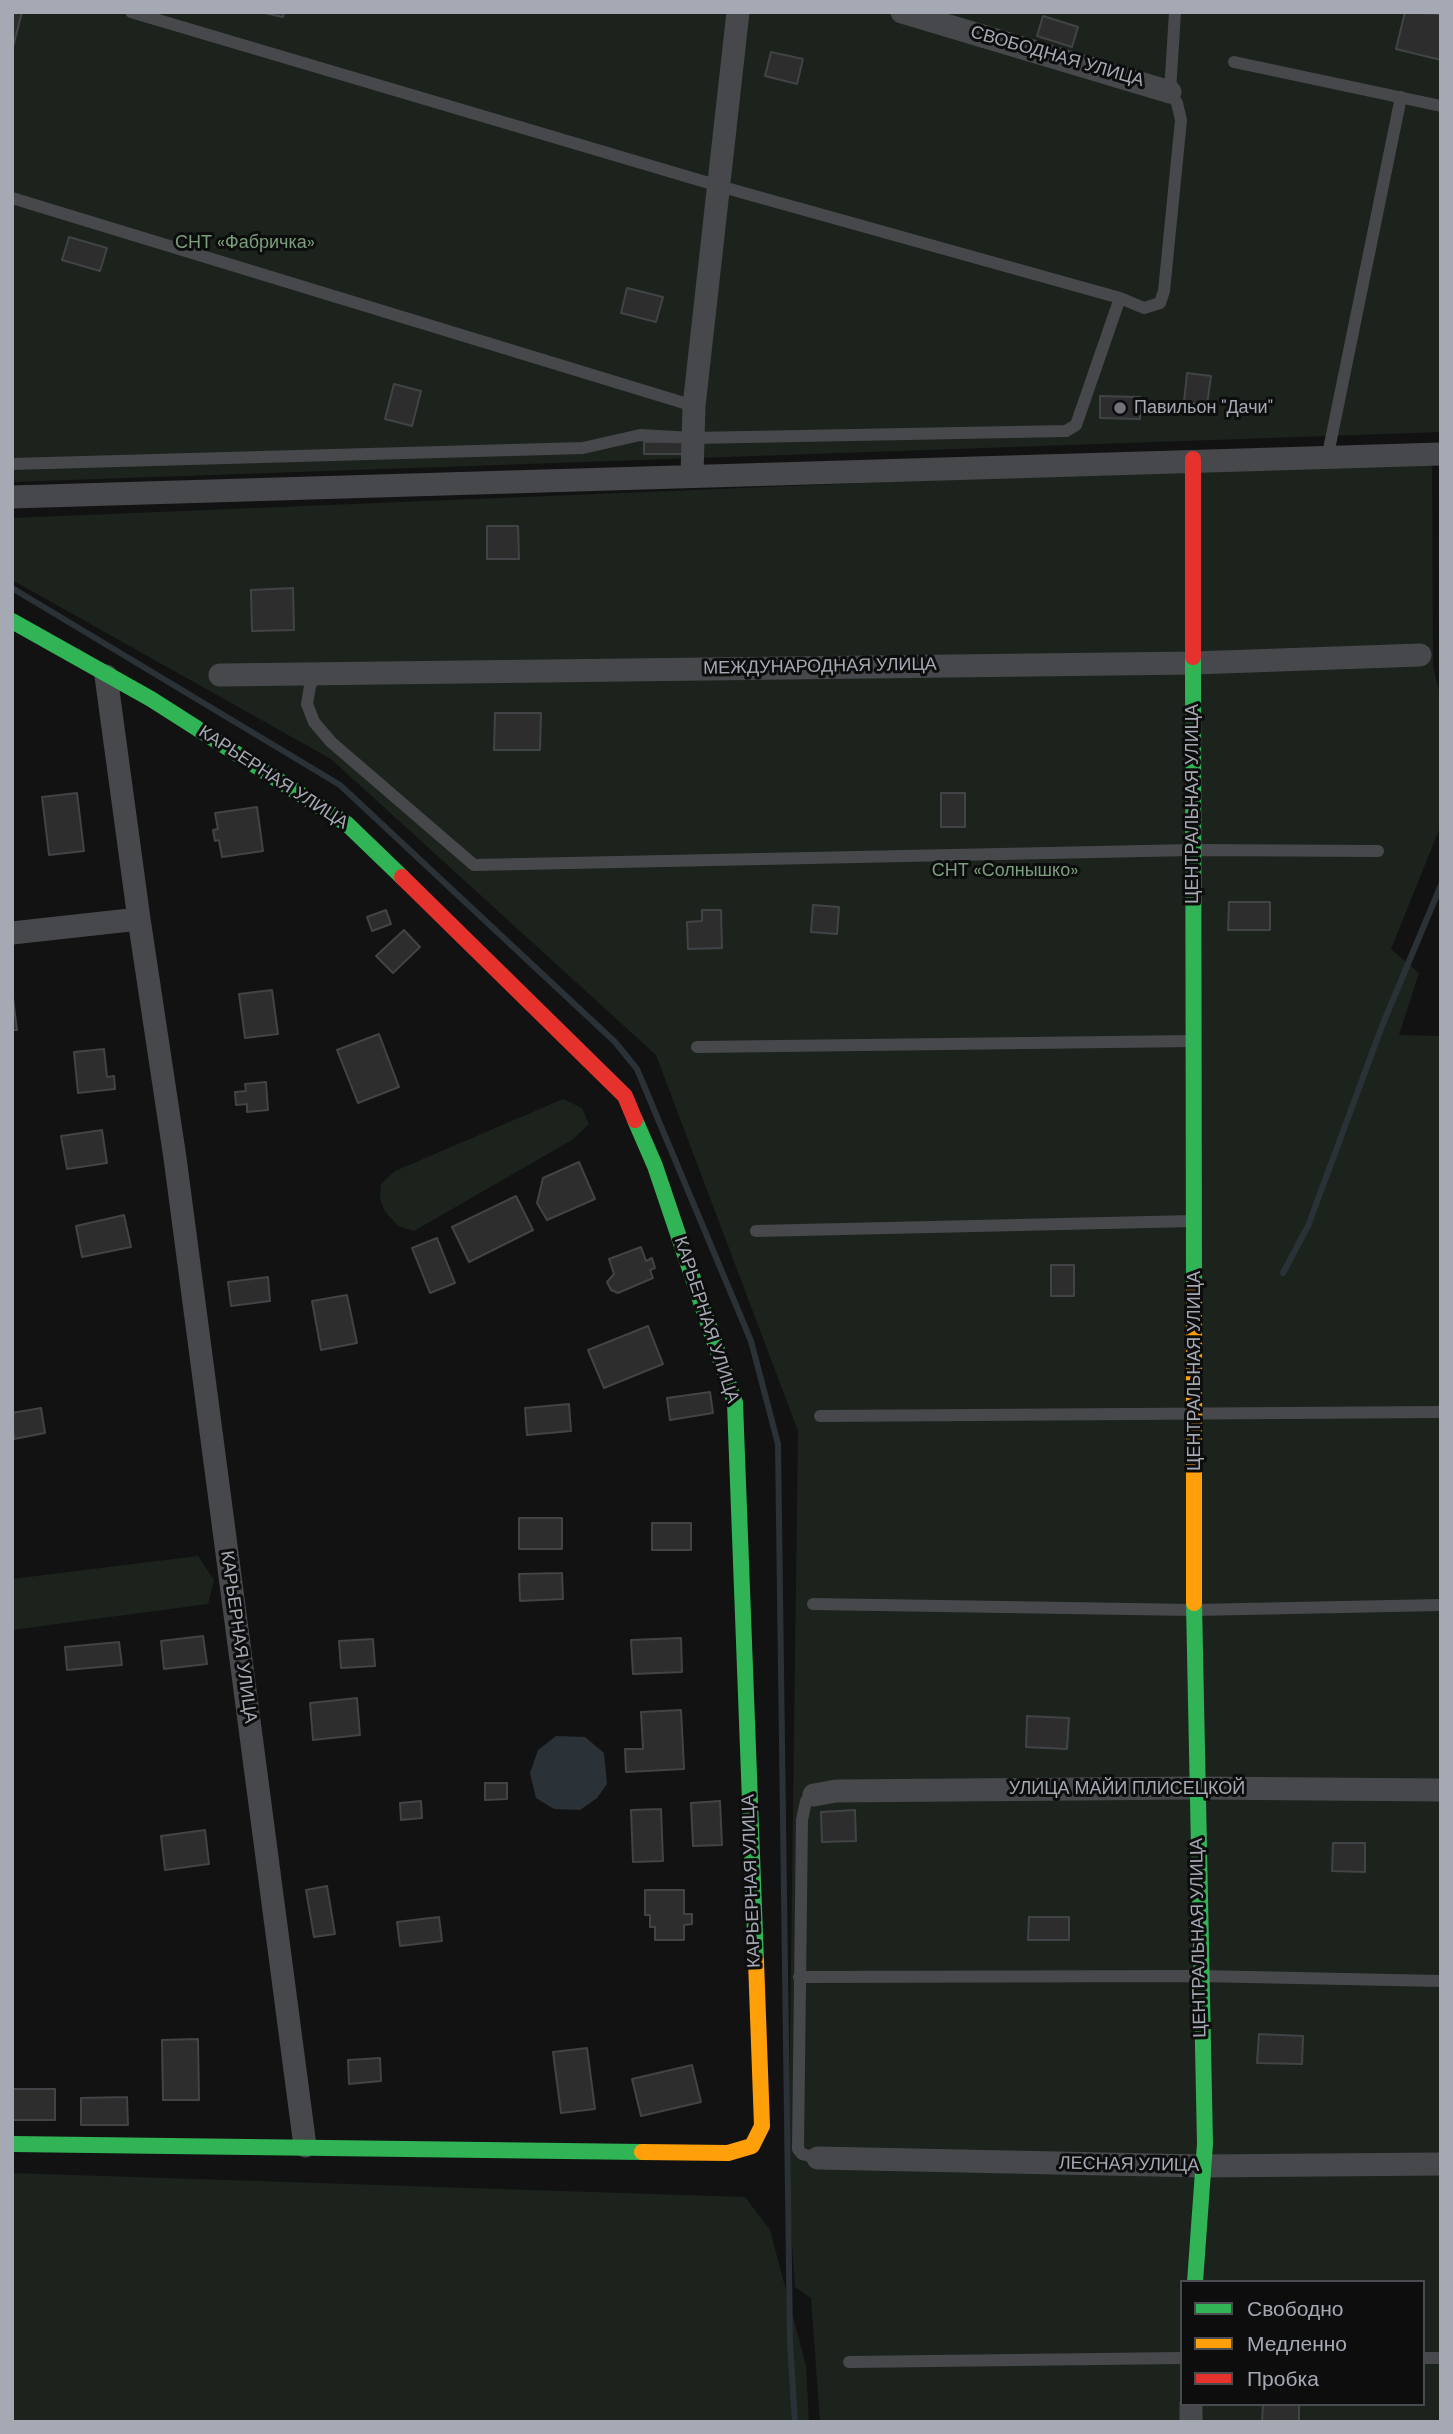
<!DOCTYPE html>
<meta charset="utf-8">
<style>
body{margin:0}
#map{position:relative;width:1453px;height:2434px;overflow:hidden;background:#121213;font-family:"DM Sans",sans-serif}
canvas{display:block}
.frame{position:absolute;inset:0;border:14px solid #a4a9b3;pointer-events:none}
.legend{position:absolute;left:1180px;top:2280px;width:245px;height:126px;box-sizing:border-box;background:#0d0d0e;border:2px solid #494b50;margin:0;padding:9px 12px;list-style:none;font-size:21px;color:#a4a9b3}
.legend li{display:flex;align-items:center;gap:14px;height:35px}
.legend b{width:35px;border:2px solid #494b50}
</style>
<div id="map">
<canvas width="1453" height="2434"></canvas>
<div class="frame"></div>
<ul class="legend">
<li><b style="height:9px;background:#30b455"></b>Свободно</li>
<li><b style="height:9px;background:#ff9f0a"></b>Медленно</li>
<li><b style="height:9px;background:#e5322d"></b>Пробка</li>
</ul>
</div>
<script>
const ctx = document.querySelector('canvas').getContext('2d');
ctx.lineJoin = 'round';
function paint(path, color) {
  ctx.fillStyle = color;
  ctx.fill(path, 'evenodd');
}
function shape(rows) {
  const path = new Path2D();
  for (const r of rows) {
    path.moveTo(r[0], r[1]);
    for (let i = 2; i < r.length; i += 2) path.lineTo(r[i], r[i + 1]);
  }
  return path;
}
function strokePath(path, color, width, dash) {
  ctx.strokeStyle = color;
  ctx.lineWidth = width;
  ctx.lineCap = dash ? 'butt' : 'round';
  ctx.setLineDash(dash || []);
  ctx.stroke(path);
}
function write(font, color, halo, rows, align = 'center') {
  ctx.font = font + ' "DM Sans",sans-serif';
  ctx.lineWidth = 6;
  ctx.setLineDash([]);
  ctx.textBaseline = 'middle';
  ctx.strokeStyle = halo;
  ctx.fillStyle = color;
  for (const [text, x, y, turn = 0] of rows) {
    ctx.save();
    ctx.translate(x, y);
    ctx.rotate((+turn || 0) * Math.PI / 180);
    ctx.textAlign = isNaN(turn) ? turn : align;
    if (halo) ctx.strokeText(text, 0, 0);
    ctx.fillText(text, 0, 0);
    ctx.restore();
  }
}
paint(shape([
 [12,12,1441,12,1441,432,12,482],
 [1432,465,1433,666,1441,699,1441,825,1391,949,1419,973,1399,1035,1441,1036,1441,2422,820,2422,811,2298,795,2287,788,2188,798,1431,656,1055,331,759,12,580,12,518,1180,470],
 [1182,2282,1423,2282,1423,2404,1182,2404],
 [563,1099,582,1108,589,1124,572,1140,414,1231,398,1226,384,1210,380,1198,381,1184,395,1171],
 [198,1556,214,1580,208,1604,12,1630,12,1579],
 [12,2173,745,2197,770,2230,806,2366,809,2422,12,2422]
]), '#1c231d');
paint(shape([
 [556,1736,585,1737,604,1753,607,1784,597,1798,580,1810,554,1809,536,1798,530,1773,538,1750]
]), '#2a3237');
strokePath(shape([
 [12,588,340,785,615,1042,637,1069,751,1341,778,1444,790,2342,795,2422],
 [1283,1273,1308,1226,1382,1026,1441,885]
]), '#2a3237', 6);
const building = shape([
 [12,12,22,12,13,47,12,47,12,12],
 [260,12,284,12,283,17,260,12],
 [1405,12,1441,14,1441,60,1396,49,1405,12],
 [1043,16,1078,27,1072,47,1037,36,1043,16],
 [771,52,803,59,797,84,765,76,771,52],
 [69,237,107,248,100,271,62,260,69,237],
 [627,288,663,297,656,322,621,313,627,288],
 [1187,373,1211,376,1207,405,1184,402,1187,373],
 [394,384,421,391,412,426,385,419,394,384],
 [1100,396,1140,397,1140,419,1100,418,1100,396],
 [644,442,683,442,683,454,644,454,644,442],
 [487,526,518,526,519,559,487,559,487,526],
 [293,588,294,630,252,631,251,590,293,588],
 [495,713,541,713,540,750,494,750,495,713],
 [77,793,84,851,49,855,42,797,77,793],
 [941,793,965,793,965,827,941,827,941,793],
 [257,807,263,851,222,857,219,840,215,841,213,830,218,829,215,813,257,807],
 [1229,902,1270,902,1270,930,1228,930,1229,902],
 [813,905,839,907,837,934,811,932,813,905],
 [386,910,391,924,372,931,367,917,386,910],
 [702,910,721,910,722,948,688,949,687,922,702,921,702,910],
 [404,930,420,947,393,973,376,956,404,930],
 [12,990,17,1030,12,1030,12,990],
 [272,990,278,1034,245,1038,239,994,272,990],
 [379,1034,399,1087,358,1103,337,1050,379,1034],
 [104,1049,107,1077,114,1076,115,1089,78,1093,74,1052,104,1049],
 [266,1082,268,1110,247,1112,247,1104,236,1105,235,1092,246,1091,245,1084,266,1082],
 [102,1130,107,1163,67,1169,61,1136,102,1130],
 [579,1162,595,1199,547,1220,537,1203,543,1178,579,1162],
 [516,1196,533,1230,469,1262,452,1227,516,1196],
 [124,1215,131,1247,82,1257,76,1226,124,1215],
 [437,1238,455,1283,430,1293,412,1248,437,1238],
 [641,1247,646,1261,652,1258,655,1268,650,1270,653,1278,618,1293,611,1290,607,1282,614,1274,609,1259,641,1247],
 [1051,1265,1074,1265,1074,1296,1051,1296,1051,1265],
 [268,1277,270,1301,231,1306,228,1282,268,1277],
 [347,1295,357,1343,321,1350,312,1301,347,1295],
 [648,1326,663,1364,604,1388,588,1350,648,1326],
 [710,1392,713,1413,670,1420,667,1398,710,1392],
 [569,1404,571,1431,527,1435,525,1408,569,1404],
 [41,1408,45,1433,14,1439,12,1413,41,1408],
 [519,1518,562,1518,562,1549,519,1549,519,1518],
 [652,1523,691,1523,691,1550,652,1550,652,1523],
 [562,1573,563,1599,520,1601,519,1574,562,1573],
 [203,1636,207,1664,164,1669,161,1641,203,1636],
 [681,1638,682,1672,633,1674,631,1640,681,1638],
 [373,1639,375,1666,341,1668,339,1641,373,1639],
 [119,1642,122,1665,67,1670,65,1647,119,1642],
 [357,1698,360,1735,313,1740,310,1703,357,1698],
 [681,1710,684,1769,626,1772,625,1749,643,1749,641,1712,681,1710],
 [1027,1716,1069,1718,1067,1749,1026,1747,1027,1716],
 [485,1783,507,1783,507,1799,485,1800,485,1783],
 [421,1801,422,1818,401,1820,400,1803,421,1801],
 [720,1801,722,1845,693,1846,691,1803,720,1801],
 [661,1809,663,1861,633,1862,631,1810,661,1809],
 [855,1810,856,1841,822,1842,821,1812,855,1810],
 [205,1830,209,1864,165,1870,161,1836,205,1830],
 [1333,1843,1365,1843,1365,1872,1332,1871,1333,1843],
 [327,1886,335,1934,314,1937,306,1890,327,1886],
 [645,1890,684,1890,684,1914,692,1914,692,1924,684,1925,684,1940,655,1940,655,1927,650,1927,650,1915,645,1915,645,1890],
 [439,1917,442,1941,400,1946,397,1922,439,1917],
 [1029,1917,1069,1917,1069,1940,1028,1940,1029,1917],
 [1259,2034,1303,2036,1302,2064,1257,2063,1259,2034],
 [198,2039,199,2100,163,2100,162,2040,198,2039],
 [587,2048,595,2109,561,2113,553,2052,587,2048],
 [380,2058,381,2081,349,2084,348,2060,380,2058],
 [692,2065,701,2102,641,2116,632,2079,692,2065],
 [12,2089,55,2089,55,2120,12,2120,12,2089],
 [127,2097,128,2125,81,2125,81,2098,127,2097],
 [1263,2404,1299,2404,1299,2422,1262,2422,1263,2404]
]);
paint(building, '#2d2d2e');
strokePath(building, '#424346', 2);
strokePath(shape([
 [131,12,719,186,1120,298,1144,308,1160,303,1164,291,1181,120,1177,103,1170,92,1175,12],
 [1234,62,1441,106],
 [12,198,694,406],
 [1327,459,1401,97],
 [12,464,583,448,640,435,693,438,1066,431,1076,425,1120,298],
 [317,672,310,686,307,704,314,722,331,742,474,865,1192,850,1378,851],
 [697,1047,1193,1041],
 [756,1231,1193,1221],
 [820,1416,1441,1412],
 [813,1604,1194,1610,1441,1605],
 [814,1795,806,1801,802,1820,798,2149,802,2154,818,2158],
 [799,1977,1200,1976,1441,1981],
 [1423,2358,1441,2358],
 [849,2362,1182,2358]
]), '#47484b', 12);
strokePath(shape([
 [902,12,1170,92],
 [692,474,694,406,738,12],
 [12,497,1441,454],
 [220,675,1194,663,1420,655],
 [139,919,175,1158,305,2146],
 [12,933,139,919,106,676],
 [814,1795,836,1791,1196,1788,1441,1790],
 [818,2158,1202,2166,1441,2164],
 [1191,2404,1191,2422]
]), '#47484b', 23);
strokePath(shape([
 [12,621,151,699,347,824,402,877],
 [1193,657,1194,1286],
 [635,1120,655,1166,735,1403,756,1961],
 [1194,1603,1205,2144,1195,2282],
 [12,2144,642,2152]
]), '#30b455', 16);
strokePath(shape([
 [1194,1286,1194,1603],
 [642,2152,728,2153,752,2146,762,2126,756,1961]
]), '#ff9f0a', 16);
strokePath(shape([
 [1193,459,1193,657],
 [402,877,625,1096,635,1120]
]), '#e5322d', 16);
for (const [x, y, r, color] of [
 [1120,408,7,"#71747b"]
]) {
  const dot = new Path2D();
  dot.arc(x, y, r, 0, 2 * Math.PI);
  ctx.fillStyle = color;
  ctx.fill(dot);
  strokePath(dot, '#0d0d0e', 2.5);
}
write('18px', '#a4a9b3', '#0d0d0e', [
 ["СВОБОДНАЯ УЛИЦА",1057,57,16],
 ["МЕЖДУНАРОДНАЯ УЛИЦА",820,667,-1],
 ["КАРЬЕРНАЯ УЛИЦА",273,778,33],
 ["ЦЕНТРАЛЬНАЯ УЛИЦА",1193,804,-90],
 ["КАРЬЕРНАЯ УЛИЦА",706,1320,72],
 ["ЦЕНТРАЛЬНАЯ УЛИЦА",1195,1371,-90],
 ["КАРЬЕРНАЯ УЛИЦА",238,1637,82],
 ["УЛИЦА МАЙИ ПЛИСЕЦКОЙ",1127,1789],
 ["КАРЬЕРНАЯ УЛИЦА",752,1881,-92],
 ["ЦЕНТРАЛЬНАЯ УЛИЦА",1199,1938,-91],
 ["ЛЕСНАЯ УЛИЦА",1129,2165,1]
]);
write('18px', '#7b9e7c', '#0d0d0e', [
 ["СНТ «Фабричка»",245,243],
 ["СНТ «Солнышко»",1005,871]
]);
write('18px', '#a4a9b3', '#0d0d0e', [
 ["Павильон \"Дачи\"",1134,408]
], 'left');
</script>
